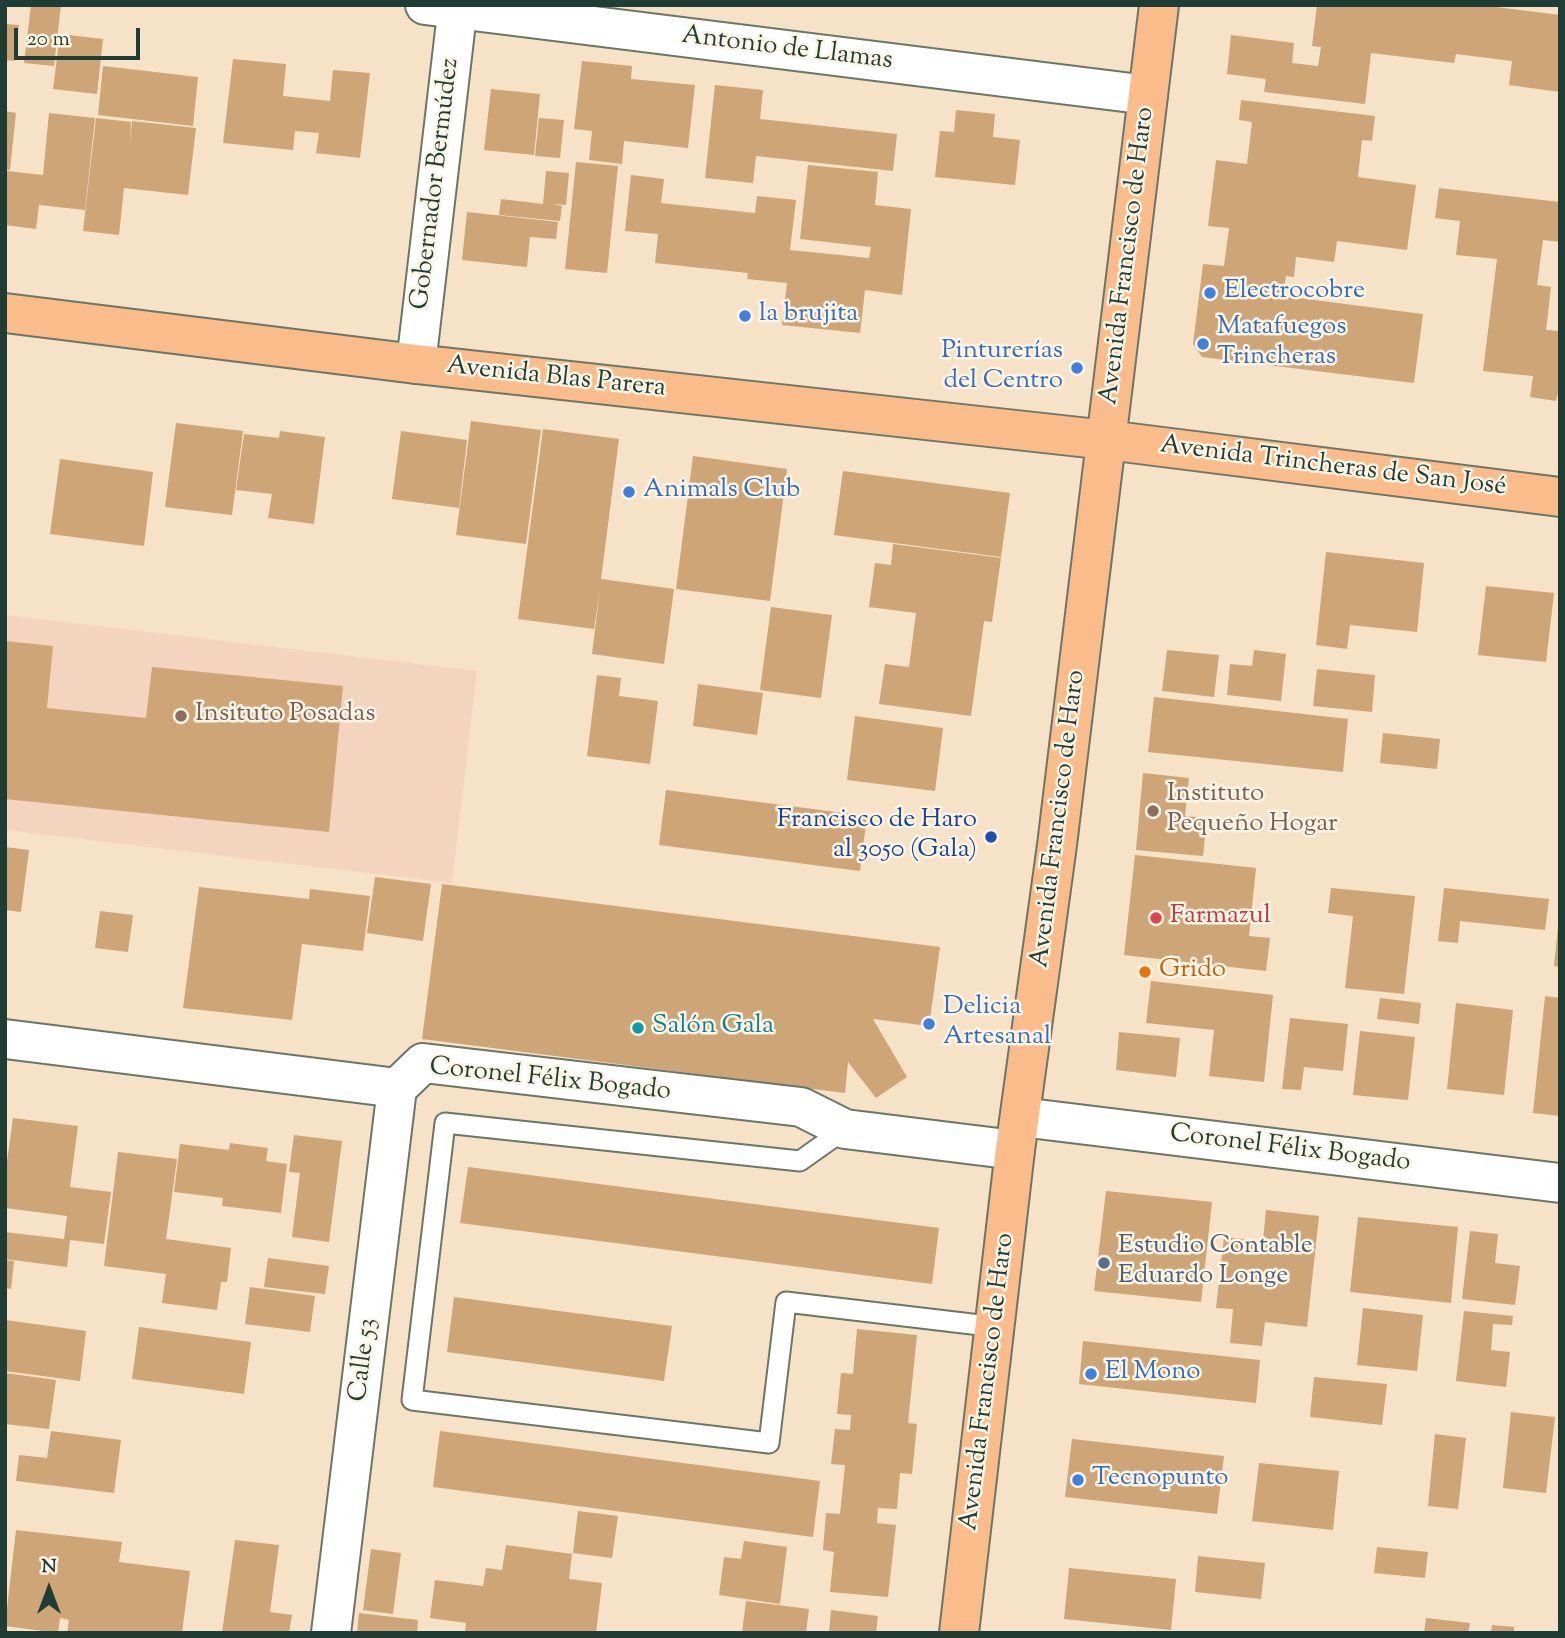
<!DOCTYPE html>
<meta charset="utf-8">
<style>
body{margin:0}
#map{position:relative;width:1565px;height:1638px;overflow:hidden;background:#f5e2c7;font-family:"Sorts Mill Goudy",serif}
canvas{display:block}
.frame{position:absolute;inset:0;border:7px solid #1f3d34;pointer-events:none}
.north{position:absolute;left:14px;top:1554px;width:70px;height:70px;-webkit-text-stroke:5px #fcf5e5;paint-order:stroke;rotate:0deg;font-size:19px;font-weight:700;line-height:28px;text-align:center;color:#1f3d34}
.north::after{content:'';display:block;margin:auto;width:24px;height:32px;background:#1f3d34;clip-path:polygon(50% 0,100% 100%,50% 72%,0 100%)}
.scale{position:absolute;left:14px;top:28px;width:126px;height:32px;box-sizing:border-box;border:4px solid #1f3d34;border-top:0;padding-left:9px;font-size:21px;line-height:24px;white-space:nowrap;color:#1f3d34;-webkit-text-stroke:5px #fcf5e5;paint-order:stroke}
</style>
<div id="map">
<canvas width="1565" height="1638"></canvas>
<div class="frame"></div>
<div class="north">N</div>
<div class="scale">20 m</div>
</div>
<script>
const ctx = document.querySelector('canvas').getContext('2d');
ctx.lineJoin = 'round';
function paint(path, color) {
  ctx.fillStyle = color;
  ctx.fill(path, 'evenodd');
}
function shape(rows) {
  const path = new Path2D();
  for (const r of rows) {
    path.moveTo(r[0], r[1]);
    for (let i = 2; i < r.length; i += 2) path.lineTo(r[i], r[i + 1]);
  }
  return path;
}
function strokePath(path, color, width, dash) {
  ctx.strokeStyle = color;
  ctx.lineWidth = width;
  ctx.lineCap = dash ? 'butt' : 'round';
  ctx.setLineDash(dash || []);
  ctx.stroke(path);
}
function write(font, color, halo, rows, align = 'center') {
  ctx.font = font + ' "Sorts Mill Goudy",serif';
  ctx.lineWidth = 5;
  ctx.setLineDash([]);
  ctx.textBaseline = 'middle';
  ctx.strokeStyle = halo;
  ctx.fillStyle = color;
  for (const [text, x, y, turn = 0] of rows) {
    ctx.save();
    ctx.translate(x, y);
    ctx.rotate((+turn || 0) * Math.PI / 180);
    ctx.textAlign = isNaN(turn) ? turn : align;
    if (halo) ctx.strokeText(text, 0, 0);
    ctx.fillText(text, 0, 0);
    ctx.restore();
  }
}
paint(shape([
 [5,615,477,671,452,883,5,830]
]), '#f3d4bf');
paint(shape([
 [31,5,61,5,54,66,24,63],
 [1317,5,1480,5,1560,15,1560,92,1509,85,1512,61,1456,54,1454,63,1371,53,1365,104,1264,92,1266,79,1227,74,1231,35,1294,43,1292,63,1318,66,1321,47,1312,46],
 [5,24,19,25,14,61,5,60],
 [60,34,103,39,97,94,53,89],
 [233,59,286,64,283,96,330,101,333,70,370,73,360,158,316,153,319,133,295,131,293,150,223,143],
 [582,61,632,66,631,79,695,85,688,148,624,141,622,164,589,160,592,131,574,129],
 [103,66,198,77,193,126,98,115],
 [715,85,763,90,760,119,897,134,893,171,756,156,753,183,705,178],
 [491,89,540,94,534,155,484,150],
 [1241,100,1375,116,1372,141,1362,140,1358,177,1416,185,1407,250,1337,241,1334,262,1296,257,1294,277,1286,276,1283,296,1423,314,1414,383,1202,357,1193,344,1203,264,1224,266,1229,228,1208,226,1216,160,1247,164,1252,122,1239,120],
 [956,110,995,114,993,137,1020,140,1015,185,935,177,940,131,954,132],
 [5,111,16,113,10,170,5,169],
 [49,113,95,118,85,210,39,205,36,229,5,225,7,171,43,175],
 [96,118,131,122,130,145,132,121,196,128,188,195,124,188,119,235,83,231],
 [539,118,564,120,560,158,535,156],
 [576,162,618,166,607,273,565,269],
 [808,165,878,172,875,205,911,209,902,295,865,290,860,333,782,325,787,283,747,279,748,273,655,263,658,234,625,231,631,175,664,179,661,203,755,213,757,196,796,200,790,250,869,258,871,247,800,239],
 [546,171,569,173,566,205,552,204,562,206,560,221,499,215,501,199,543,204],
 [1439,188,1560,202,1560,242,1543,240,1537,285,1551,287,1546,330,1560,331,1560,384,1556,401,1530,397,1533,376,1483,371,1497,259,1456,255,1460,221,1435,218],
 [467,212,558,222,556,239,530,237,527,267,462,260],
 [471,421,541,430,526,544,456,535],
 [176,423,243,431,232,515,165,507],
 [543,429,619,439,601,579,674,589,664,664,592,654,600,589,594,629,518,619],
 [280,431,325,437,314,524,268,518,272,494,236,490,244,434,279,438],
 [401,431,467,440,459,508,392,499],
 [693,456,787,469,770,601,676,589],
 [60,459,153,472,144,546,50,534],
 [843,471,1010,493,1001,557,834,535],
 [893,544,1001,558,992,622,984,621,971,716,879,704,885,664,909,667,916,613,869,607,875,563,891,565],
 [1326,552,1424,563,1417,632,1350,625,1347,649,1316,645],
 [1486,586,1554,593,1546,662,1478,655],
 [771,607,832,615,821,698,760,690],
 [5,641,53,646,47,708,146,718,152,667,343,686,329,832,5,799],
 [1167,650,1219,655,1214,697,1162,691],
 [1254,650,1286,654,1281,701,1227,695,1230,664,1252,666],
 [1317,669,1375,675,1372,712,1313,706],
 [597,675,621,678,619,696,658,701,650,764,587,756],
 [698,684,763,693,757,735,693,726],
 [1154,697,1348,719,1343,772,1148,752],
 [855,716,943,728,935,791,847,780],
 [1383,733,1440,739,1437,769,1380,763],
 [1143,773,1189,778,1185,816,1207,818,1203,856,1136,850],
 [666,790,867,816,860,871,659,845],
 [5,847,29,850,21,912,5,910],
 [1135,855,1256,868,1249,936,1270,938,1266,971,1124,955],
 [375,877,431,884,423,941,367,933],
 [442,884,940,947,929,1026,873,1019,907,1077,876,1098,848,1062,845,1093,422,1039],
 [199,887,309,899,310,889,370,896,363,951,302,944,292,1020,183,1008],
 [1331,888,1415,896,1404,994,1345,988,1353,916,1328,913],
 [1444,888,1549,899,1545,930,1460,921,1458,943,1438,941],
 [100,911,133,915,128,952,95,948],
 [1558,926,1560,927,1560,967,1554,966],
 [1151,981,1273,995,1264,1082,1209,1076,1214,1030,1146,1023],
 [1545,996,1560,998,1560,1116,1533,1113],
 [1380,998,1421,1003,1419,1024,1377,1019],
 [1456,1003,1513,1010,1504,1095,1447,1089],
 [1290,1018,1348,1024,1343,1071,1304,1067,1301,1090,1282,1089],
 [1360,1031,1415,1037,1408,1100,1353,1095],
 [1119,1032,1180,1038,1176,1077,1116,1070],
 [13,1118,78,1126,70,1187,111,1192,104,1244,70,1240,67,1267,5,1259,5,1232,64,1239,67,1216,5,1208,5,1176],
 [294,1135,342,1141,329,1242,292,1237,300,1173,289,1172],
 [230,1143,268,1148,266,1161,287,1164,281,1213,222,1206,223,1198,174,1192,180,1144,229,1150],
 [118,1152,177,1159,166,1239,231,1248,227,1282,221,1282,217,1310,162,1303,166,1274,104,1266],
 [468,1167,939,1228,932,1284,460,1223],
 [1106,1191,1212,1202,1201,1302,1094,1291],
 [1266,1210,1319,1216,1307,1327,1265,1322,1262,1346,1230,1343,1233,1309,1216,1308,1224,1237,1263,1241],
 [1358,1217,1458,1227,1451,1303,1350,1292],
 [1470,1231,1498,1234,1495,1263,1520,1266,1515,1305,1462,1299],
 [268,1258,329,1266,325,1294,264,1287],
 [5,1260,14,1261,11,1289,5,1288],
 [250,1287,315,1296,310,1332,245,1324],
 [454,1297,672,1326,664,1381,447,1352],
 [1363,1308,1423,1315,1417,1371,1357,1365],
 [1464,1311,1513,1316,1512,1325,1493,1324,1491,1350,1510,1352,1506,1387,1456,1381],
 [5,1320,86,1331,80,1381,5,1371],
 [139,1327,251,1342,244,1394,132,1379],
 [857,1329,917,1335,908,1423,917,1424,912,1474,900,1473,897,1509,878,1508,877,1523,896,1525,888,1597,830,1592,834,1552,823,1550,826,1513,840,1514,845,1465,831,1464,835,1429,850,1430,851,1415,837,1414,841,1373,853,1374],
 [1083,1341,1260,1360,1256,1403,1079,1384],
 [5,1373,56,1380,49,1429,5,1424],
 [1314,1377,1387,1384,1382,1425,1310,1417],
 [1511,1412,1555,1417,1546,1493,1503,1488],
 [51,1431,121,1440,114,1493,16,1481,19,1455,47,1458],
 [440,1431,820,1481,813,1537,433,1487],
 [1435,1434,1466,1438,1458,1509,1428,1506],
 [1072,1439,1224,1456,1217,1514,1065,1497],
 [1259,1463,1339,1471,1333,1530,1252,1521],
 [578,1511,618,1516,612,1558,573,1553],
 [16,1530,122,1542,119,1562,190,1571,182,1633,67,1633,69,1620,60,1618,58,1633,5,1626],
 [235,1540,279,1545,270,1612,292,1615,289,1633,222,1633],
 [744,1541,787,1547,780,1604,719,1595,724,1557,741,1559],
 [506,1545,572,1554,569,1579,602,1583,596,1633,465,1633,466,1623,430,1618,435,1580,483,1586,486,1568,502,1570],
 [1377,1547,1428,1552,1425,1578,1374,1573],
 [371,1549,401,1553,393,1614,363,1610],
 [1198,1556,1265,1563,1261,1599,1195,1592],
 [1069,1568,1176,1579,1171,1630,1064,1619],
 [746,1601,809,1609,806,1633,742,1633],
 [831,1610,878,1616,876,1633,829,1633],
 [359,1613,418,1620,417,1633,357,1633],
 [1426,1618,1470,1623,1468,1633,1424,1633],
 [1492,1625,1514,1627,1514,1633,1491,1633]
]), '#cea577');
const lane = shape([
 [845,1129,800,1161,445,1123,412,1400,769,1443,786,1302,997,1327]
]);
const street = shape([
 [425,5,1148,95],
 [416,364,458,5],
 [5,1039,397,1088],
 [397,1088,423,1063,801,1107,845,1129,1015,1150],
 [1021,1117,1560,1183],
 [331,1633,397,1088]
]);
const primary = shape([
 [5,313,416,364,1107,440,1560,497],
 [959,1633,1015,1150,1057,845,1159,5]
]);
strokePath(lane, '#6a7767', 23);
strokePath(street, '#6a7767', 42);
strokePath(primary, '#6a7767', 42);
strokePath(lane, '#fff', 19);
strokePath(street, '#fff', 38);
strokePath(primary, '#f9bc8a', 38);
for (const [x, y, r, color] of [
 [1210,293,7,"#3f7fe0"],
 [745,316,7,"#3f7fe0"],
 [1203,344,7,"#3f7fe0"],
 [1077,368,7,"#3f7fe0"],
 [629,492,7,"#3f7fe0"],
 [181,716,7,"#8d6e63"],
 [1153,811,7,"#8d6e63"],
 [991,837,7,"#1a4fb4"],
 [1156,918,7,"#e0444e"],
 [1145,972,7,"#e8710a"],
 [929,1024,7,"#3f7fe0"],
 [638,1028,7,"#0f9aa8"],
 [1104,1263,7,"#5c6f8a"],
 [1091,1374,7,"#3f7fe0"],
 [1078,1480,7,"#3f7fe0"]
]) {
  const dot = new Path2D();
  dot.arc(x, y, r, 0, 2 * Math.PI);
  ctx.fillStyle = color;
  ctx.fill(dot);
  strokePath(dot, '#fcf5e5', 2.5);
}
write('26px', '#1f3d34', '#fcf5e5', [
 ["Antonio de Llamas",787,50,7],
 ["Gobernador Bermúdez",437,184,-83],
 ["Avenida Francisco de Haro",1129,256,-83],
 ["Avenida Blas Parera",556,379,6],
 ["Avenida Trincheras de San José",1333,468,7],
 ["Avenida Francisco de Haro",1060,819,-83],
 ["Coronel Félix Bogado",550,1081,6],
 ["Coronel Félix Bogado",1290,1150,7],
 ["Calle 53",365,1360,-83],
 ["Avenida Francisco de Haro",989,1382,-83]
]);
write('26px', '#366cbe', '#fcf5e5', [
 ["Electrocobre",1224,293],
 ["la brujita",759,316],
 ["Matafuegos",1217,329],
 ["Trincheras",1217,359],
 ["Pinturerías",1063,353,"right"],
 ["del Centro",1063,383,"right"],
 ["Animals Club",643,492],
 ["Delicia",943,1009],
 ["Artesanal",943,1039],
 ["El Mono",1105,1374],
 ["Tecnopunto",1092,1480]
], 'left');
write('26px', '#785e54', '#fcf5e5', [
 ["Insituto Posadas",195,716],
 ["Instituto",1167,796],
 ["Pequeño Hogar",1167,826]
], 'left');
write('26px', '#164399', '#fcf5e5', [
 ["Francisco de Haro",977,822],
 ["al 3050 (Gala)",977,852]
], 'right');
write('26px', '#be3a42', '#fcf5e5', [
 ["Farmazul",1170,918]
], 'left');
write('26px', '#c56008', '#fcf5e5', [
 ["Grido",1159,972]
], 'left');
write('26px', '#0d838f', '#fcf5e5', [
 ["Salón Gala",652,1028]
], 'left');
write('26px', '#4e5e75', '#fcf5e5', [
 ["Estudio Contable",1118,1248],
 ["Eduardo Longe",1118,1278]
], 'left');
</script>
